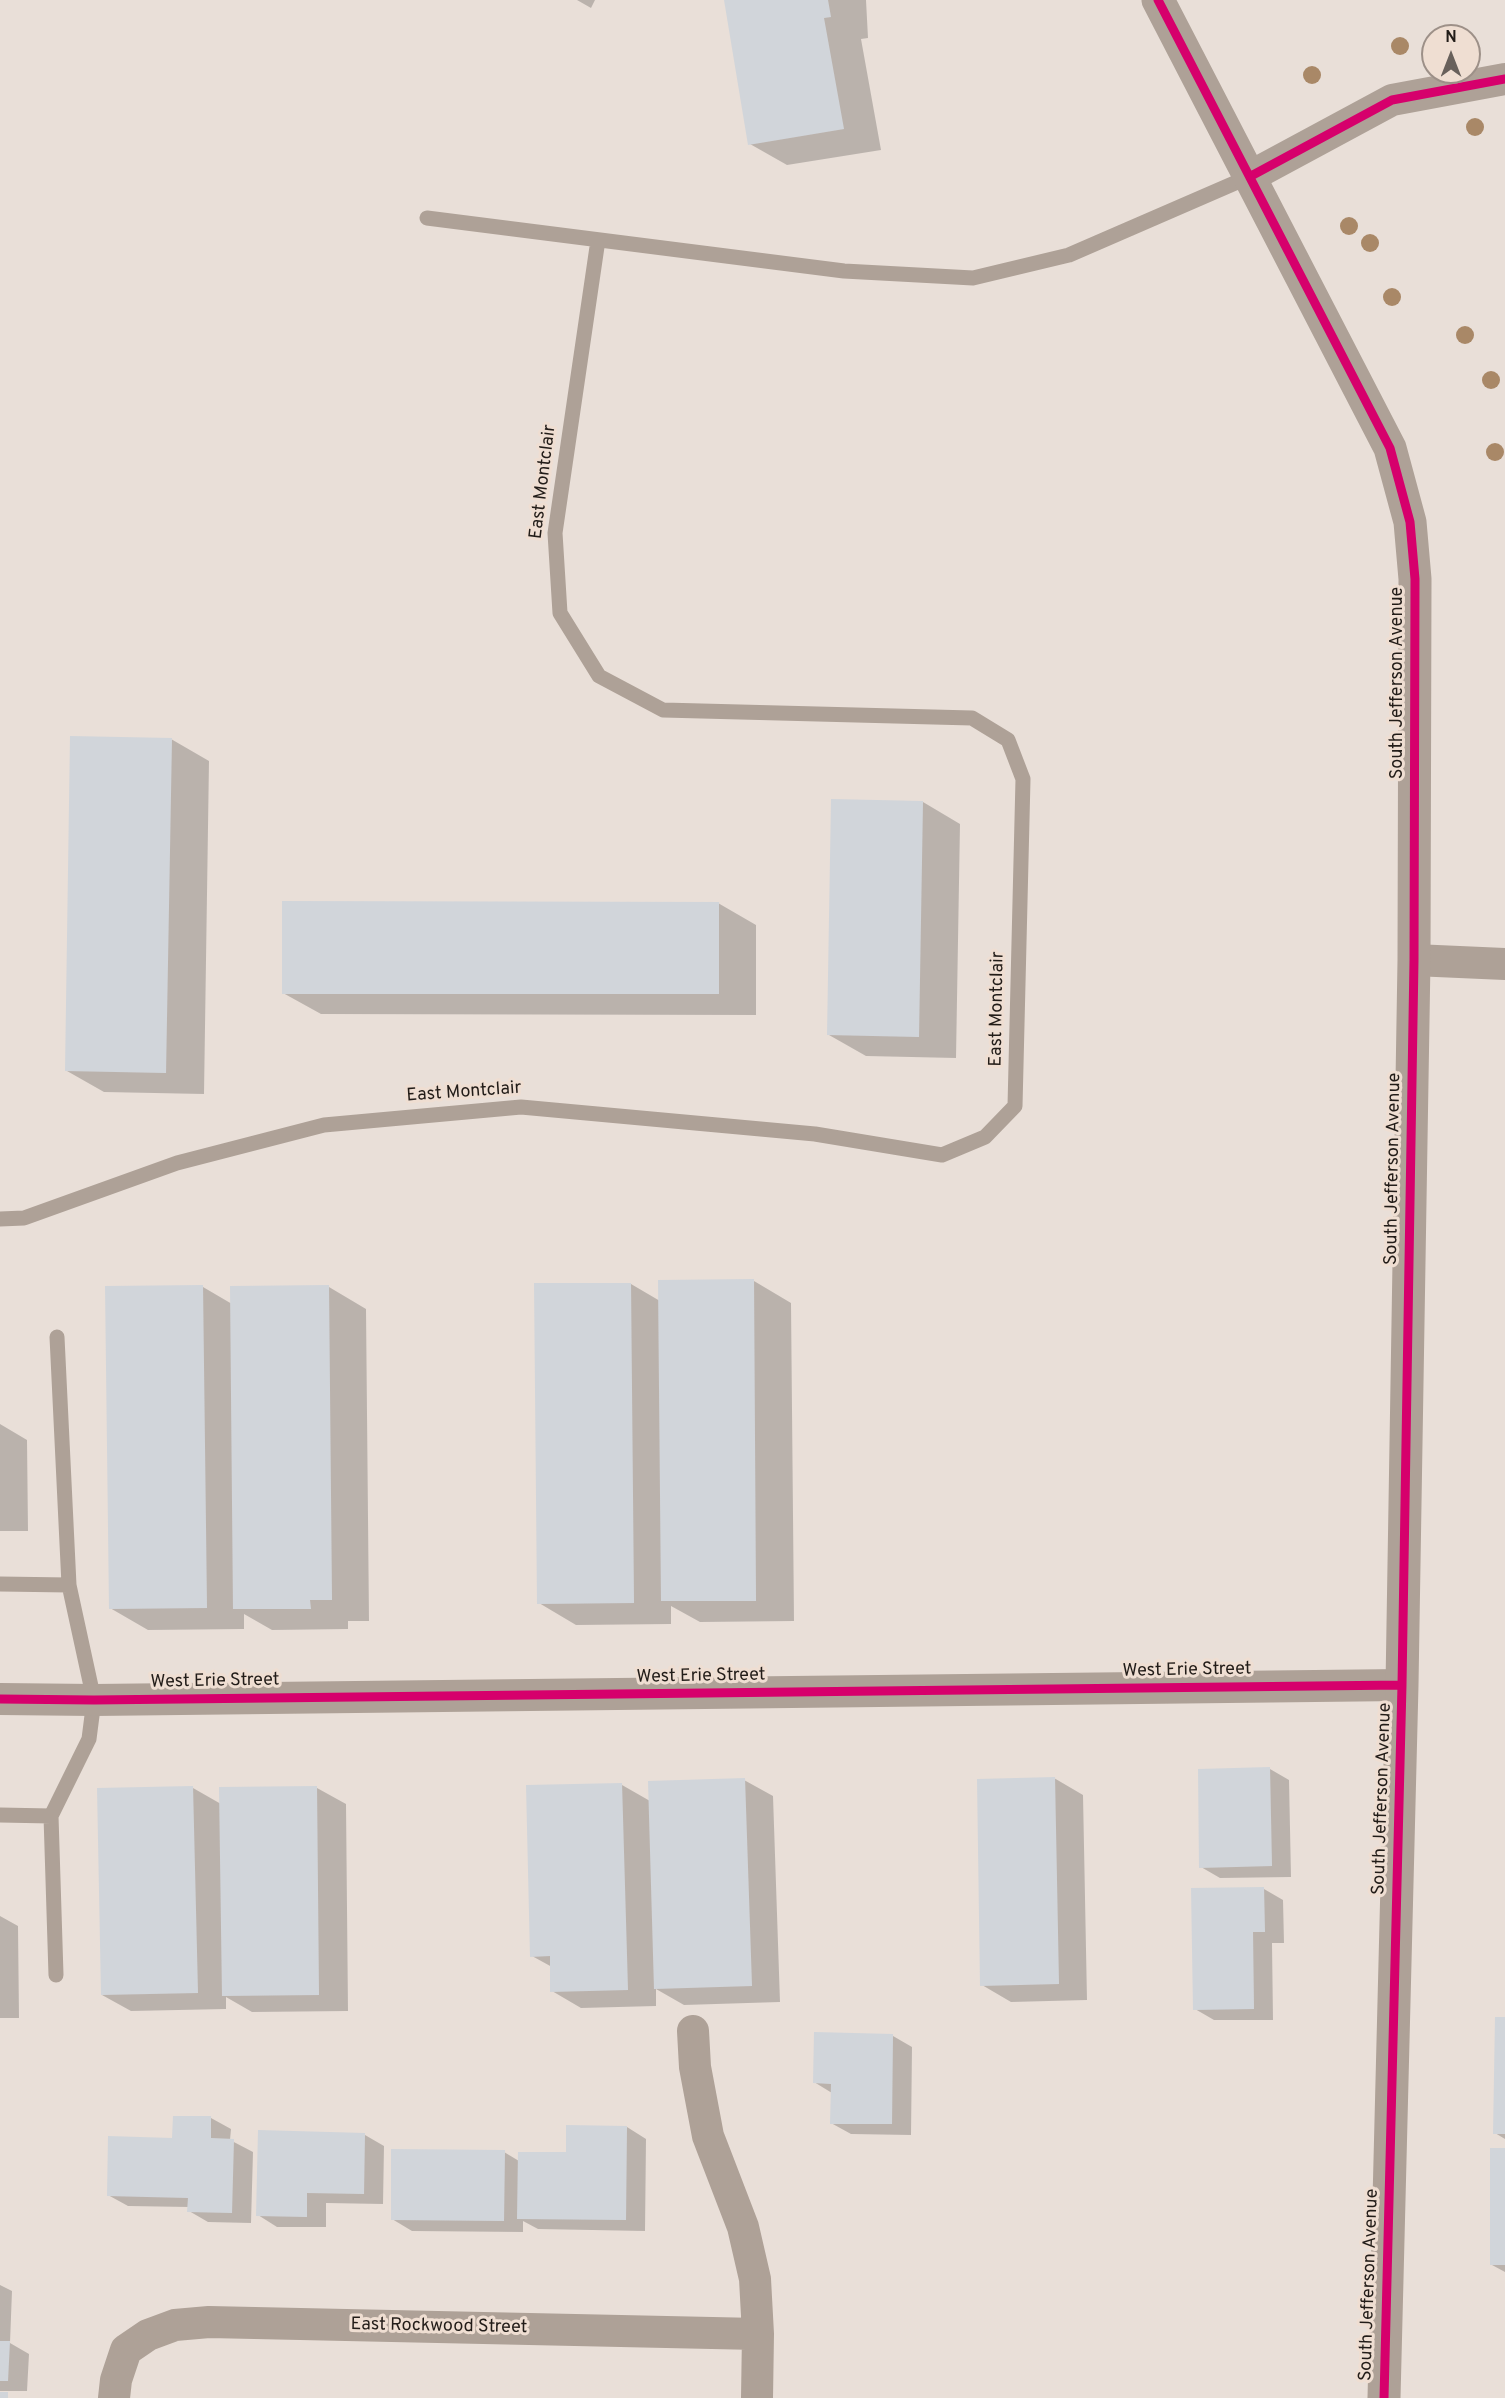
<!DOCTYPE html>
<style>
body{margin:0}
#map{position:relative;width:1505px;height:2398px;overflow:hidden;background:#e9dfd8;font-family:Overpass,sans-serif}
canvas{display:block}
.north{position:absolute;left:1421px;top:24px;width:60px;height:60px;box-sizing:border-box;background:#efded2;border:2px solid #9d9088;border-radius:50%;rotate:0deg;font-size:16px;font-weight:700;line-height:24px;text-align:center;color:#221c18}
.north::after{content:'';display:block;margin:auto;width:21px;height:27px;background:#68605b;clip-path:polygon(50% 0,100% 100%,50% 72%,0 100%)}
</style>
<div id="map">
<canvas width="1505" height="2398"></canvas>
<div class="north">N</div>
</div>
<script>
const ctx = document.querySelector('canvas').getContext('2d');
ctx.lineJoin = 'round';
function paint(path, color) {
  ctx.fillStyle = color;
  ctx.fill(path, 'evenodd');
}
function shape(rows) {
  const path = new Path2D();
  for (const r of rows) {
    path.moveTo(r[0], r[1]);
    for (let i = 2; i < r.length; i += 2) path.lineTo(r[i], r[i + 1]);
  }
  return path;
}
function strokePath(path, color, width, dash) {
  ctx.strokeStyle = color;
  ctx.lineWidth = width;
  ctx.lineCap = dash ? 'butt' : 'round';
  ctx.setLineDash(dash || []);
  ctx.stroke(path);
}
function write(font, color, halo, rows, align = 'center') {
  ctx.font = font + ' Overpass,sans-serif';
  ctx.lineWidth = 6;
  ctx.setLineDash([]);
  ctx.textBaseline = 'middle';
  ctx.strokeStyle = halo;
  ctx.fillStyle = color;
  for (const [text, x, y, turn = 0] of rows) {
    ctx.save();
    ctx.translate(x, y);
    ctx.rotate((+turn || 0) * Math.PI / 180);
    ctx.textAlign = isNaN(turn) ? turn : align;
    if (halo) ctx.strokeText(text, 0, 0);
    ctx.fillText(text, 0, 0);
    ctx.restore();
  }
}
paint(shape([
 [577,0,595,0,591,8],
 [725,0,866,0,868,38,861,39,881,150,787,165,750,144],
 [171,739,209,761,204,1094,104,1092,67,1071],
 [923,802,960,824,956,1058,866,1056,829,1035],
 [718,903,756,925,756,1015,321,1014,283,993],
 [754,1281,791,1303,794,1621,700,1622,671,1606,671,1624,576,1625,539,1603,631,1284,660,1301],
 [203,1287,232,1304,329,1287,366,1309,369,1621,348,1621,348,1629,272,1630,244,1614,244,1629,148,1630,110,1608],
 [0,1424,27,1440,28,1531,0,1531],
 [1270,1769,1289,1780,1291,1877,1220,1878,1201,1867],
 [1054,1778,1083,1795,1087,2000,1011,2002,982,1985],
 [744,1780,773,1796,780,2002,684,2005,656,1989,656,2006,581,2008,552,1991,552,1967,532,1956,622,1785,650,1801],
 [193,1788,221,1804,317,1788,346,1804,348,2011,252,2012,226,1997,226,2009,131,2011,102,1995],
 [1264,1889,1283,1900,1284,1943,1272,1943,1273,2020,1214,2020,1195,2009],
 [0,1916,18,1926,19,2018,0,2018],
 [1505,2018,1505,2139,1495,2133],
 [893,2036,912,2047,911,2135,851,2134,831,2123,832,2093,814,2082],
 [174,2117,211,2118,231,2129,230,2140,253,2152,251,2223,208,2222,189,2211,189,2207,128,2206,108,2195,173,2140],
 [627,2127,646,2139,645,2231,538,2229,523,2221,523,2232,412,2231,392,2219,504,2152,519,2161,568,2154],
 [365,2135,384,2146,383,2204,326,2203,326,2227,277,2227,258,2215],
 [1505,2149,1505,2272,1492,2265],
 [0,2285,12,2291,10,2343,29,2354,27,2391,0,2391]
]), '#0003');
paint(shape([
 [724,0,828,0,831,17,824,18,844,129,748,145],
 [70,736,172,738,166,1073,65,1071],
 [831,799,923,801,919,1037,827,1035],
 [282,901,719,902,719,994,282,994],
 [754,1279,756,1601,661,1601,658,1280],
 [534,1283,631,1283,634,1603,537,1604],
 [203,1285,207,1608,109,1609,105,1286],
 [329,1285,332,1600,310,1600,311,1609,233,1609,230,1286],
 [1270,1767,1272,1866,1199,1868,1198,1769],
 [1055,1777,1059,1984,980,1986,977,1779],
 [745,1778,752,1986,654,1989,648,1781],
 [622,1783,628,1990,550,1992,550,1956,530,1957,526,1785],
 [193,1786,198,1993,101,1995,97,1788],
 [317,1786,319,1995,222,1996,219,1787],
 [1264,1887,1265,1932,1253,1932,1254,2009,1193,2010,1191,1888],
 [1495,2017,1505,2017,1505,2134,1493,2134],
 [814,2032,893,2034,892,2124,830,2124,831,2084,813,2083],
 [173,2116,211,2116,211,2138,234,2139,232,2213,187,2212,188,2198,107,2196,108,2136,172,2138],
 [566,2125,627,2126,626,2220,517,2219,518,2152,566,2152],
 [258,2130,365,2133,364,2194,307,2193,307,2217,256,2216],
 [1490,2148,1505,2148,1505,2265,1490,2265],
 [391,2149,505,2150,504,2221,391,2220],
 [0,2341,10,2341,8,2381,0,2381],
 [0,2392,8,2392,8,2398,0,2398]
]), '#d1d5da');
strokePath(shape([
 [427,218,844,271,973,278,1069,255,1251,176],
 [0,1219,24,1218,177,1163,324,1125,521,1107,815,1134,942,1155,985,1137,1015,1106,1023,779,1008,740,972,718,663,710,599,676,560,613,555,533,598,240],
 [0,1584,69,1585],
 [0,1815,51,1816],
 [56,1975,51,1816,89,1739,94,1700,69,1585,57,1337]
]), '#aea197', 15);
strokePath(shape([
 [1251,176,1392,100,1505,79],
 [1414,960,1505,964],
 [0,1699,94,1700,1402,1685],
 [693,2031,695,2067,708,2136,743,2227,755,2279,758,2334,757,2398],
 [114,2398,116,2380,126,2350,148,2335,175,2325,209,2322,758,2334]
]), '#aea197', 32);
strokePath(shape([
 [1158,0,1390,448,1410,522,1415,579,1414,960,1402,1685,1384,2398]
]), '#aea197', 33);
strokePath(shape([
 [1158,0,1390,448,1410,522,1415,579,1414,960,1402,1685,1384,2398],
 [1251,176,1392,100,1505,79],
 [0,1699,94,1700,1402,1685]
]), '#d6006c', 9);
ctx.fillStyle = '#a98867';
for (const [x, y] of [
 [1400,46],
 [1312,75],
 [1475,127],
 [1349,226],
 [1370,243],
 [1392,297],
 [1465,335],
 [1491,380],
 [1495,452]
]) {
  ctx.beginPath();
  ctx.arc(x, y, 9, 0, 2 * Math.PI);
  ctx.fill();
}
write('18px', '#221c18', '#efded2', [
 ["East Montclair",544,482,-83],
 ["South Jefferson Avenue",1398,683,-90],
 ["East Montclair",998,1009,-89],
 ["East Montclair",464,1093,-4],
 ["South Jefferson Avenue",1394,1169,-89],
 ["West Erie Street",1187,1671,-1],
 ["West Erie Street",701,1677,-1],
 ["West Erie Street",215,1682,-1],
 ["South Jefferson Avenue",1383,1799,-88],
 ["South Jefferson Avenue",1370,2285,-88],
 ["East Rockwood Street",439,2327,1]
]);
</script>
